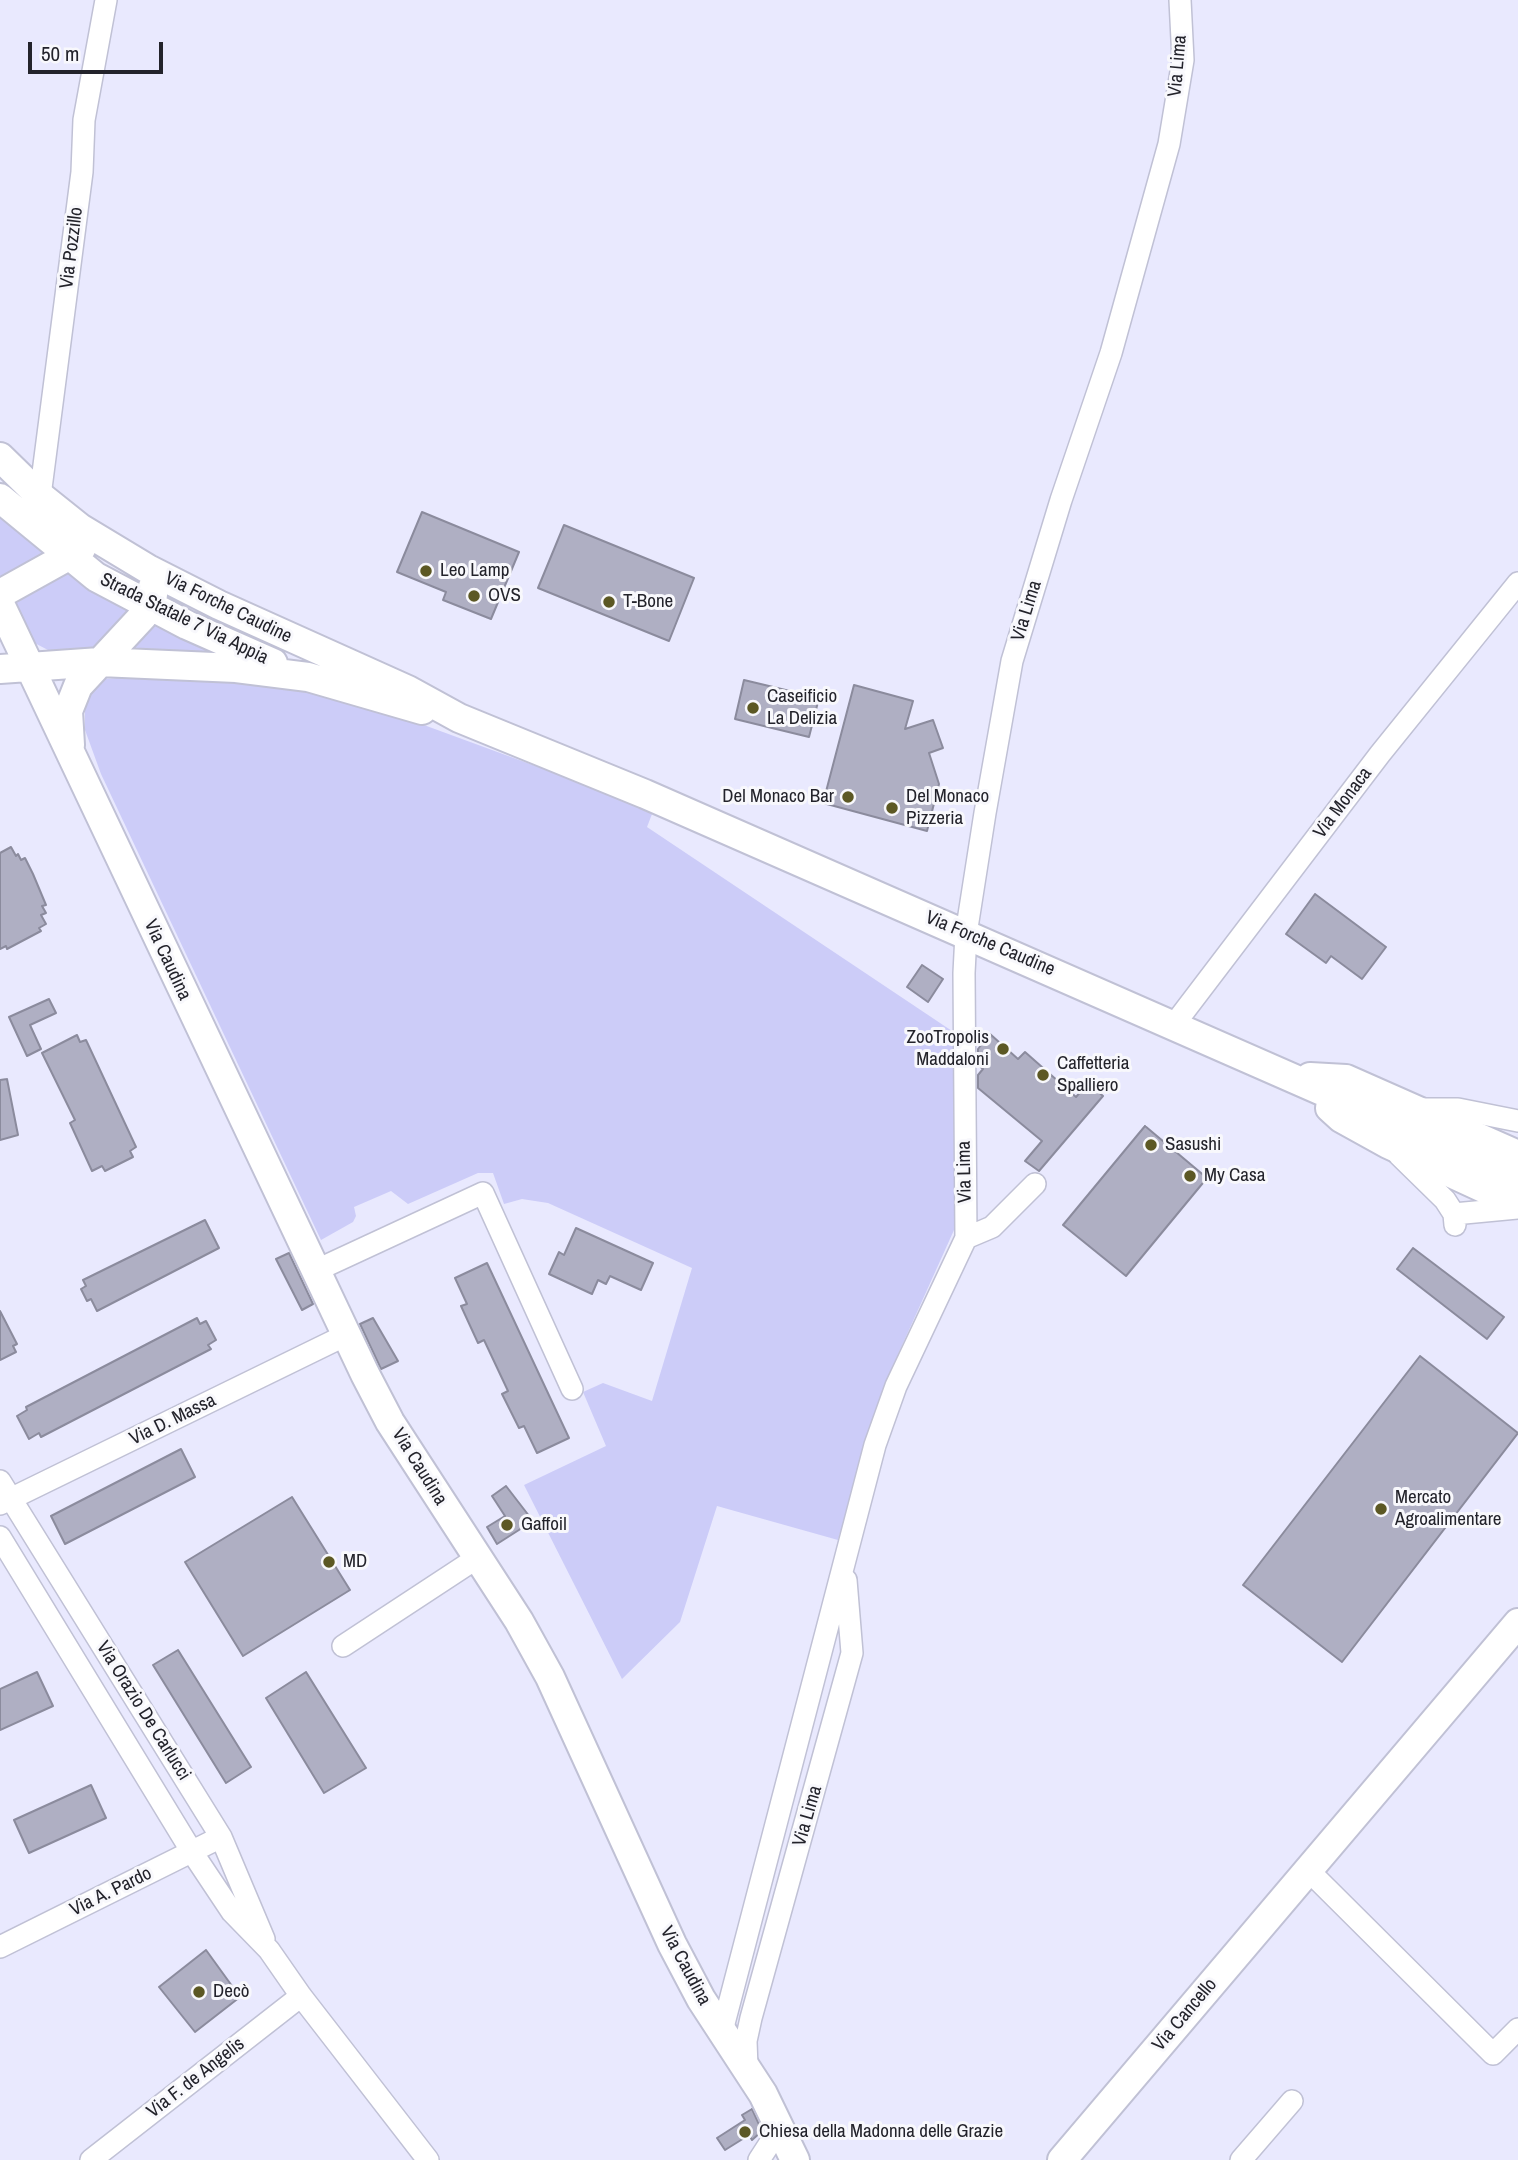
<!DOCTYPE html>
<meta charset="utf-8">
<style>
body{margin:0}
#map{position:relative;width:1518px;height:2160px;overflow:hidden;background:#e9e9fe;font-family:"Archivo Narrow",sans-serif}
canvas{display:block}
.scale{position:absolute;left:28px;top:42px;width:135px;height:32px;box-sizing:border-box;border:4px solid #23232b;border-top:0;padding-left:9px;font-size:21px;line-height:24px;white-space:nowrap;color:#23232b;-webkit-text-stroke:5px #f8f8fc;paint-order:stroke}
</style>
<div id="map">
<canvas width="1518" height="2160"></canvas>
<div class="scale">50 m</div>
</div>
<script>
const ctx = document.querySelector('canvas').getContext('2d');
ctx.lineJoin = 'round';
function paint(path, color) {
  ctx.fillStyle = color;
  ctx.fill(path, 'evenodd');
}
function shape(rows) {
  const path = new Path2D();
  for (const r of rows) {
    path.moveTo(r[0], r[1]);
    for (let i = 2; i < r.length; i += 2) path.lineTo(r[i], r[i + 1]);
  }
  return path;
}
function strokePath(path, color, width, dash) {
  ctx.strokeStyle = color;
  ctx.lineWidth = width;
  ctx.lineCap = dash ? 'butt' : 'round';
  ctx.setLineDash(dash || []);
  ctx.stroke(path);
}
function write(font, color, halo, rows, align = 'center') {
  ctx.font = font + ' "Archivo Narrow",sans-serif';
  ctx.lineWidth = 6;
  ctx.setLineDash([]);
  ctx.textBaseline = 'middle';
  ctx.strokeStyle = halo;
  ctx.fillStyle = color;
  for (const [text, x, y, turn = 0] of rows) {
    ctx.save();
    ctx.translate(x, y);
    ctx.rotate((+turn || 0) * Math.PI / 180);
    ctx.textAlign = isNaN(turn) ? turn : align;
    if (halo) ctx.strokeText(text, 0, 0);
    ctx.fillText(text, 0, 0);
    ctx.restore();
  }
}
paint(shape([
 [0,513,48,556,0,583],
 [63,567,130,610,98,647,87,651,48,650,25,638,14,604,18,596],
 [152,622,211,651,215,654,130,653,127,647],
 [139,676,264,680,413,721,590,786,652,814,647,827,955,1033,954,1230,886,1381,838,1540,717,1506,680,1622,622,1679,524,1485,606,1446,583,1392,603,1383,652,1401,692,1268,548,1203,522,1199,504,1204,493,1173,478,1173,408,1204,391,1191,354,1207,356,1216,353,1222,321,1240,101,774,85,730,85,704,97,684,105,679]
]), '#ccccf8');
const building = shape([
 [422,512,519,552,491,619,443,600,446,592,397,572,422,512],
 [564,525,694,578,669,641,538,588,564,525],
 [744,680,819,698,809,737,735,719,744,680],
 [854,685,913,701,905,729,933,720,943,748,929,753,939,784,927,831,823,803,854,685],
 [11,847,16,856,18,854,21,860,25,858,33,874,46,905,42,906,46,913,41,915,46,924,39,928,41,931,7,949,6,946,0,949,0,853,11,847],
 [1315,894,1386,947,1362,979,1331,956,1326,963,1286,934,1315,894],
 [922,965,943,979,928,1002,907,987,922,965],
 [49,999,56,1013,30,1025,41,1049,27,1056,9,1017,49,999],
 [990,1034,1018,1059,1025,1052,1076,1097,1088,1083,1103,1096,1039,1171,1025,1161,1042,1141,978,1088,978,1075,983,1069,978,1065,978,1049,990,1034],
 [77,1035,80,1042,86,1040,136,1147,130,1151,133,1157,105,1171,102,1166,92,1171,70,1123,75,1120,42,1053,77,1035],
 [7,1079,18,1135,0,1140,0,1080,7,1079],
 [1145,1126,1207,1178,1126,1276,1063,1225,1145,1126],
 [205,1220,219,1248,97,1311,91,1299,87,1301,81,1289,86,1286,83,1280,205,1220],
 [576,1228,653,1263,641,1290,610,1276,606,1284,598,1280,592,1294,549,1274,559,1252,564,1255,576,1228],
 [1413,1248,1504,1317,1487,1339,1397,1269,1413,1248],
 [289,1253,313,1304,302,1310,276,1259,289,1253],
 [487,1263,569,1438,537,1453,524,1426,519,1428,502,1394,508,1391,484,1340,478,1343,461,1306,467,1304,455,1278,487,1263],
 [0,1311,17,1344,13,1346,16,1352,0,1360,0,1311],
 [197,1318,200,1324,206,1321,216,1340,208,1345,211,1349,41,1437,39,1433,29,1439,17,1416,27,1410,26,1407,197,1318],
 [373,1318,398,1361,381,1369,360,1324,373,1318],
 [1420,1356,1518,1433,1342,1662,1243,1585,1420,1356],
 [181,1449,195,1477,65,1544,51,1516,181,1449],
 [506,1486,533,1521,497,1544,487,1527,505,1516,492,1496,506,1486],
 [292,1497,350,1590,243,1656,185,1562,292,1497],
 [178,1650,251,1767,226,1783,153,1665,178,1650],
 [37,1672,53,1706,0,1730,0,1689,37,1672],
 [306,1672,366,1768,324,1793,266,1698,306,1672],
 [91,1785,106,1818,29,1853,14,1820,91,1785],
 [206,1950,240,1997,195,2032,159,1987,206,1950],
 [752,2109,762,2131,752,2140,749,2135,725,2150,717,2138,745,2120,742,2115,752,2109]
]);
paint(building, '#afafc3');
strokePath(building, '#8b8b9d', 2);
const minor = shape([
 [40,496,82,172,84,120,106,0],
 [1173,1026,1380,754,1518,583],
 [1420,1109,1458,1109,1518,1121],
 [1399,1155,1445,1200,1454,1214,1455,1225],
 [1454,1214,1518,1208],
 [966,1238,992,1227,1035,1184],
 [317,1270,483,1193,572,1389],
 [0,1481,221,1837,264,1939],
 [0,1504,346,1335],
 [0,1537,192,1852,232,1912,269,1950,301,1996,428,2160],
 [343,1646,477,1558],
 [1308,1870,1493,2054,1518,2029],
 [0,1947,221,1837],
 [722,2031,875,1445,896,1386,966,1238,964,973,966,934,985,813,1012,661,1061,500,1111,353,1169,144,1183,60,1180,0],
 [747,2068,746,2041,751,2018,852,1653,846,1580],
 [91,2160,301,1996],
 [759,2160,781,2126],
 [1241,2160,1292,2101]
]);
const major = shape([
 [0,457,40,496,80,528,148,569,219,605,408,690,459,718,645,794,1518,1177],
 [0,498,96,577,187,625,273,663],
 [0,594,81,549],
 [0,604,365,1374,390,1422,519,1621,550,1677,672,1944,701,1999,763,2094,795,2160],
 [0,669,100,662,236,668,308,677,422,710],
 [70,745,68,711,78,686,143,616,153,595,153,587],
 [1310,1077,1346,1079,1518,1155],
 [1330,1108,1341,1118,1388,1144,1518,1204],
 [1062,2160,1518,1623]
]);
strokePath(minor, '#c0c1d5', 24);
strokePath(major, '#c0c1d5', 32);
strokePath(minor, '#fff', 21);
strokePath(major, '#fff', 28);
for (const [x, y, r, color] of [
 [426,571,7,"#5c5824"],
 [474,596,7,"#5c5824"],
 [609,602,7,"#5c5824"],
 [753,708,7,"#5c5824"],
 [848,797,7,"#5c5824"],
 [892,808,7,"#5c5824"],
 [1003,1049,7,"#5c5824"],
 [1043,1075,7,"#5c5824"],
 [1151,1145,7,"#5c5824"],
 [1190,1176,7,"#5c5824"],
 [1381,1509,7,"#5c5824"],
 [507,1525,7,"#5c5824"],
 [329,1562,7,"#5c5824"],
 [199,1992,7,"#5c5824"],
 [745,2132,7,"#5c5824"]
]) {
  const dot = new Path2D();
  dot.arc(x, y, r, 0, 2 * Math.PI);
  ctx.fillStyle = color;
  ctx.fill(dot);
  strokePath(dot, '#f8f8fc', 2.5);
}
write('19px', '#23232b', '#f8f8fc', [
 ["Via Lima",1178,66,-85],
 ["Via Pozzillo",72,248,-83],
 ["Via Forche Caudine",228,608,26],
 ["Via Lima",1027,611,-73],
 ["Strada Statale 7 Via Appia",184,619,26],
 ["Via Monaca",1343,803,-53],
 ["Via Forche Caudine",990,944,23],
 ["Via Caudina",167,960,65],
 ["Via Lima",965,1172,-91],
 ["Via D. Massa",173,1420,-26],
 ["Via Caudina",419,1467,58],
 ["Via Orazio De Carlucci",143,1711,58],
 ["Via Lima",808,1816,-74],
 ["Via A. Pardo",111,1892,-26],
 ["Via Caudina",685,1966,62],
 ["Via Cancello",1185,2015,-50],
 ["Via F. de Angelis",196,2078,-38]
]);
write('19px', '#23232b', '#f8f8fc', [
 ["Leo Lamp",440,571],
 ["OVS",488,596],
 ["T-Bone",623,602],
 ["Caseificio",767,697],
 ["La Delizia",767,719],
 ["Del Monaco Bar",834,797,"right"],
 ["Del Monaco",906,797],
 ["Pizzeria",906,819],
 ["ZooTropolis",989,1038,"right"],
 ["Maddaloni",989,1060,"right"],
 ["Caffetteria",1057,1064],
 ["Spalliero",1057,1086],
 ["Sasushi",1165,1145],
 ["My Casa",1204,1176],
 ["Mercato",1395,1498],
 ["Agroalimentare",1395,1520],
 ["Gaffoil",521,1525],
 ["MD",343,1562],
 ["Decò",213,1992],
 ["Chiesa della Madonna delle Grazie",759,2132]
], 'left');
</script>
